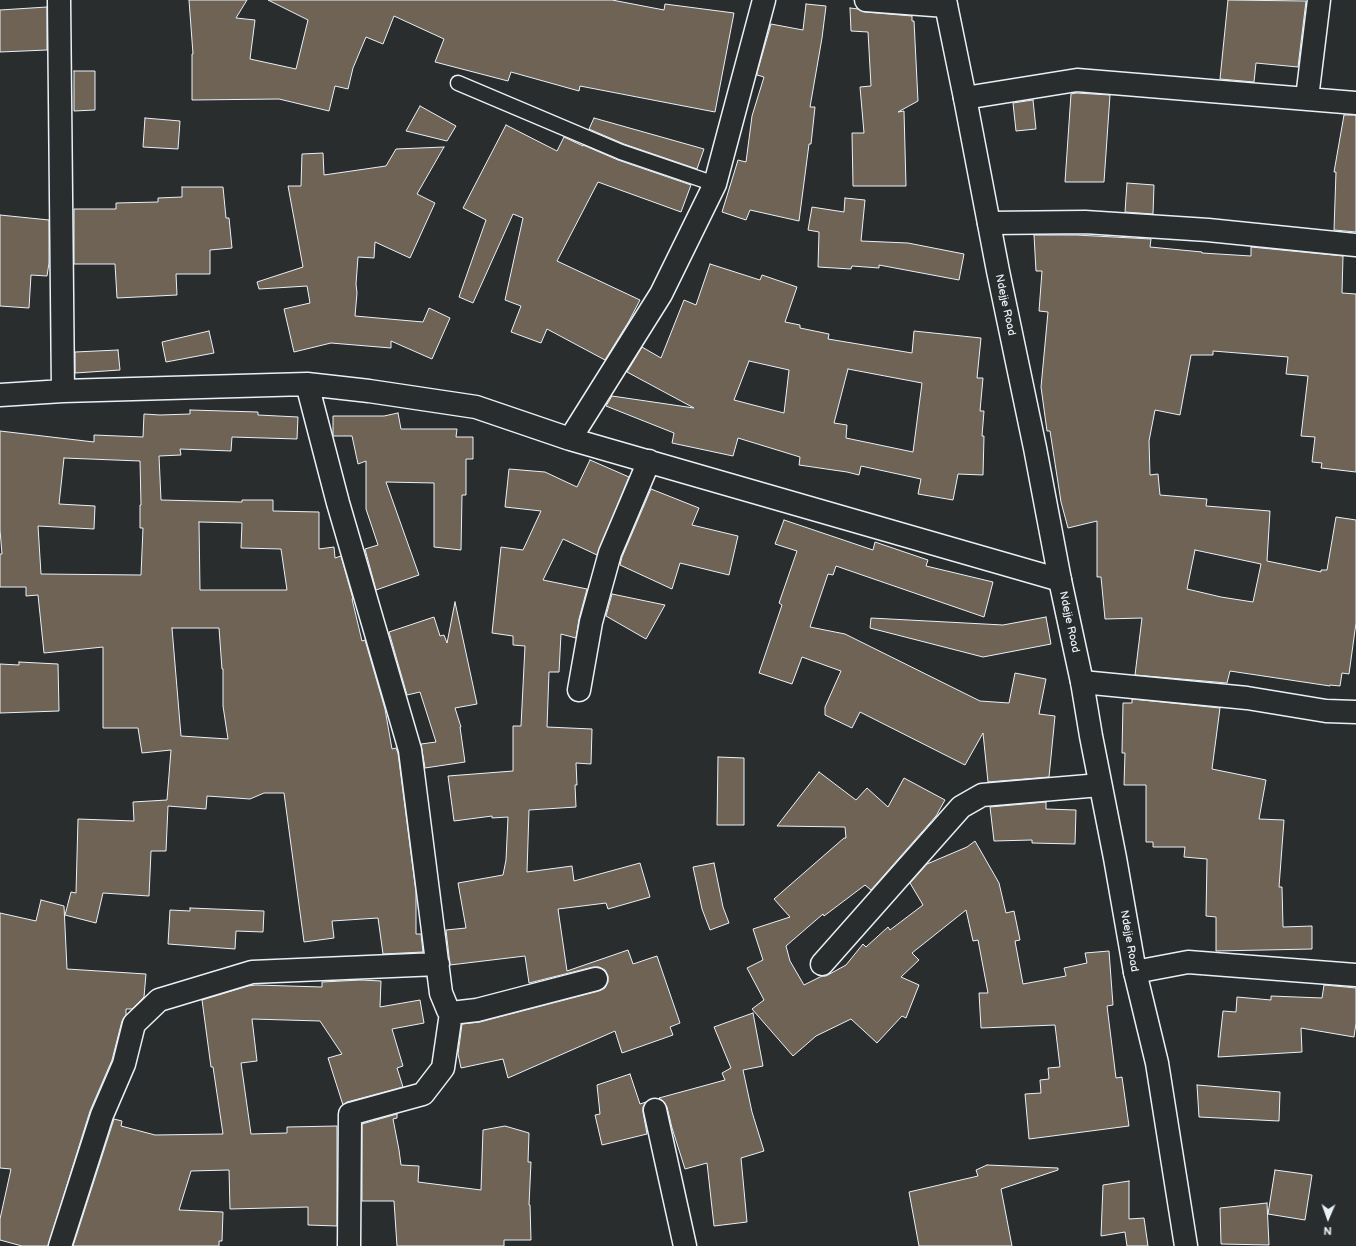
<!DOCTYPE html>
<style>
body{margin:0}
#map{position:relative;width:1356px;height:1246px;overflow:hidden;background:#2a2d2e;font-family:"Balsamiq Sans",sans-serif}
canvas{display:block}
.north{position:absolute;left:1308px;top:1198px;width:40px;height:40px;-webkit-text-stroke:3px #2a2d2e;paint-order:stroke;rotate:182deg;font-size:11px;font-weight:700;line-height:16px;text-align:center;color:#e8f1f8}
.north::after{content:'';display:block;margin:auto;width:14px;height:18px;background:#e8f1f8;clip-path:polygon(50% 0,100% 100%,50% 72%,0 100%)}
</style>
<div id="map">
<canvas width="1356" height="1246"></canvas>
<div class="north">N</div>
</div>
<script>
const ctx = document.querySelector('canvas').getContext('2d');
ctx.lineJoin = 'round';
function paint(path, color) {
  ctx.fillStyle = color;
  ctx.fill(path, 'evenodd');
}
function shape(rows) {
  const path = new Path2D();
  for (const r of rows) {
    path.moveTo(r[0], r[1]);
    for (let i = 2; i < r.length; i += 2) path.lineTo(r[i], r[i + 1]);
  }
  return path;
}
function strokePath(path, color, width, dash) {
  ctx.strokeStyle = color;
  ctx.lineWidth = width;
  ctx.lineCap = dash ? 'butt' : 'round';
  ctx.setLineDash(dash || []);
  ctx.stroke(path);
}
function write(font, color, halo, rows, align = 'center') {
  ctx.font = font + ' "Balsamiq Sans",sans-serif';
  ctx.lineWidth = 3;
  ctx.setLineDash([]);
  ctx.textBaseline = 'middle';
  ctx.strokeStyle = halo;
  ctx.fillStyle = color;
  for (const [text, x, y, turn = 0] of rows) {
    ctx.save();
    ctx.translate(x, y);
    ctx.rotate((+turn || 0) * Math.PI / 180);
    ctx.textAlign = isNaN(turn) ? turn : align;
    if (halo) ctx.strokeText(text, 0, 0);
    ctx.fillText(text, 0, 0);
    ctx.restore();
  }
}
const building = shape([
 [189,0,247,0,236,18,255,20,250,59,296,69,308,20,268,0,612,0,664,10,665,4,734,13,715,112,580,86,579,91,511,72,508,81,435,62,444,39,394,16,383,44,366,37,353,68,348,89,335,86,329,111,279,99,192,100,192,54,193,54,189,0],
 [1228,0,1306,1,1298,67,1256,63,1254,82,1220,79,1228,0],
 [806,4,826,6,822,38,810,107,815,107,811,144,809,144,799,221,750,210,746,220,722,212,738,160,746,162,752,116,764,77,757,75,757,73,771,24,803,30,806,4],
 [47,7,47,50,0,52,0,10,47,7],
 [850,8,858,9,865,12,912,16,912,21,914,21,918,101,898,112,904,111,906,186,853,186,852,133,864,133,860,87,871,86,868,32,851,31,850,8],
 [74,71,95,71,95,110,74,111,74,71],
 [1076,93,1110,95,1104,182,1065,182,1071,94,1076,93],
 [1033,100,1036,129,1016,131,1013,103,1033,100],
 [420,106,456,126,447,141,406,131,420,106],
 [1344,115,1356,115,1356,232,1334,230,1336,172,1334,172,1344,115],
 [145,118,180,121,178,149,143,147,145,118],
 [594,118,704,149,697,169,624,144,589,129,594,118],
 [506,125,557,151,564,137,583,146,583,145,618,160,691,185,681,212,598,182,557,261,640,300,629,321,605,360,547,329,541,343,511,332,521,306,505,300,523,218,513,214,473,303,459,297,486,220,463,208,506,125],
 [444,147,417,194,435,203,410,258,375,242,374,258,358,257,356,284,357,293,355,316,423,322,429,308,450,318,432,359,391,341,391,348,331,343,294,352,284,309,310,303,307,286,259,289,257,282,303,267,288,186,301,186,302,154,323,153,324,175,386,166,396,149,444,147],
 [1127,183,1154,185,1153,214,1125,212,1127,183],
 [182,187,223,187,226,218,229,218,232,248,210,250,210,274,176,274,177,295,117,298,115,264,74,264,74,209,116,209,116,203,158,202,158,198,182,197,182,187],
 [845,198,865,200,861,241,908,243,964,254,959,280,879,265,879,268,852,266,851,269,818,267,819,232,808,230,812,207,844,212,845,198],
 [0,215,49,220,49,263,47,276,31,275,29,308,0,306,0,215],
 [1034,235,1076,235,1151,239,1150,247,1202,252,1202,253,1251,256,1251,247,1343,256,1342,293,1356,294,1356,472,1321,468,1322,463,1312,462,1315,437,1301,436,1308,376,1286,374,1288,357,1213,351,1213,355,1191,355,1180,415,1155,410,1149,441,1150,475,1158,474,1160,495,1207,499,1206,506,1270,511,1267,561,1321,572,1321,570,1327,570,1336,517,1356,520,1356,623,1349,674,1342,673,1340,686,1330,685,1330,686,1230,671,1227,683,1135,675,1142,618,1105,619,1101,577,1097,577,1097,521,1068,528,1061,502,1050,431,1047,431,1041,387,1048,312,1039,311,1042,271,1036,271,1034,235],
 [1195,550,1261,564,1253,602,1221,597,1187,589,1195,550],
 [710,264,760,280,762,275,797,287,785,322,800,325,800,328,829,334,828,339,912,353,914,331,981,338,977,378,983,378,980,411,984,411,982,436,984,436,983,475,958,474,953,500,918,494,921,479,861,466,859,475,847,472,799,465,800,457,738,438,733,456,672,443,674,433,606,406,612,396,694,408,627,372,642,347,661,358,684,300,696,305,710,264],
 [749,361,789,370,784,413,734,400,749,361],
 [848,369,922,383,913,452,846,438,847,425,834,423,848,369],
 [209,331,214,353,166,362,162,342,209,331],
 [118,350,120,370,75,373,75,352,118,350],
 [190,410,258,412,258,415,298,417,297,439,232,437,231,451,180,449,181,455,159,456,161,500,242,502,242,500,273,500,273,511,319,512,319,549,334,547,335,558,341,556,353,599,352,599,362,641,365,640,385,709,392,749,396,748,398,753,416,892,416,934,421,934,423,952,383,954,378,918,332,921,334,938,304,942,284,793,264,793,250,799,207,796,206,809,168,806,166,851,151,851,149,896,103,893,96,923,65,915,71,892,76,893,78,819,134,821,133,802,167,800,171,750,142,753,138,728,103,728,103,647,44,653,38,595,26,596,26,587,0,587,0,554,2,554,0,530,0,431,94,442,94,435,143,437,144,414,160,415,190,414,190,410],
 [64,458,140,461,141,505,140,505,140,528,143,528,141,575,41,574,38,526,94,529,95,506,59,504,64,458],
 [199,522,242,523,241,548,281,549,287,590,200,590,199,522],
 [172,628,219,628,222,669,223,669,223,706,228,739,181,736,172,628],
 [398,413,401,429,457,429,456,437,473,437,473,459,466,459,466,495,462,495,461,550,434,547,434,483,386,482,419,575,376,590,365,549,378,545,366,509,366,461,358,464,352,436,333,436,333,416,384,416,398,413],
 [590,460,629,477,597,555,563,539,543,580,587,589,579,619,576,638,561,634,559,672,549,672,547,727,592,729,591,764,576,763,577,785,575,785,576,807,529,810,527,872,572,866,574,881,640,863,650,897,608,909,606,903,558,909,567,971,628,950,633,964,657,956,680,1023,670,1027,673,1035,622,1053,615,1031,508,1078,503,1059,461,1068,458,1054,462,1024,480,1022,599,991,605,988,608,982,608,976,605,970,599,967,593,967,529,983,525,956,450,965,446,930,466,928,458,883,503,875,506,860,508,817,492,818,492,816,454,821,448,776,513,771,513,726,521,726,525,646,513,645,513,636,492,633,501,547,523,550,541,511,505,507,509,469,545,472,577,487,590,460],
 [651,489,699,508,692,525,738,536,729,575,680,563,672,589,620,565,622,557,651,489],
 [784,520,873,550,875,542,928,560,926,566,993,582,984,617,836,566,833,575,828,574,810,627,845,634,980,701,1009,703,1015,673,1046,679,1039,714,1055,716,1049,777,988,782,983,733,965,765,860,712,852,728,825,715,825,707,841,671,802,657,792,684,759,673,782,605,779,603,797,551,775,544,784,520],
 [612,594,665,605,646,639,606,616,612,594],
 [455,602,477,704,455,708,461,727,460,727,465,762,425,768,421,744,436,742,420,692,407,695,389,632,434,617,440,636,444,635,447,643,455,602],
 [1046,617,1051,644,983,657,870,628,871,618,1003,625,1046,617],
 [19,662,58,664,59,711,0,713,0,664,19,665,19,662],
 [1132,699,1220,708,1212,769,1266,780,1259,819,1284,820,1279,887,1282,887,1283,927,1312,926,1312,949,1216,951,1216,917,1206,916,1207,859,1184,857,1185,847,1153,847,1153,842,1146,842,1146,785,1124,785,1125,753,1122,753,1123,703,1132,703,1132,699],
 [718,757,744,758,744,825,717,825,718,757],
 [819,772,856,800,867,788,888,807,904,778,945,800,936,816,871,890,865,885,824,916,823,914,786,946,790,961,804,985,822,976,826,976,846,965,863,944,866,947,888,927,890,930,923,905,910,883,927,864,967,847,975,841,999,883,1006,913,1014,911,1020,940,1015,941,1023,984,1066,976,1064,968,1087,963,1085,953,1109,951,1113,1005,1107,1006,1116,1078,1122,1077,1129,1126,1029,1139,1025,1094,1041,1093,1040,1080,1049,1079,1048,1068,1060,1067,1055,1025,981,1028,979,993,988,993,978,940,973,941,966,910,912,953,919,960,901,977,919,985,906,1018,902,1016,877,1043,851,1019,816,1036,793,1056,752,1009,764,1000,747,968,763,960,753,929,790,917,774,899,844,838,846,838,845,827,777,826,819,772],
 [1046,802,1046,809,1076,810,1075,844,1032,843,1032,840,994,841,990,807,1046,802],
 [714,863,723,907,729,923,710,930,702,909,693,867,714,863],
 [41,900,64,906,67,969,146,974,144,997,132,1009,126,1009,126,1015,122,1021,112,1060,90,1111,48,1246,22,1246,0,1240,0,1219,11,1169,0,1168,0,913,36,921,41,900],
 [190,908,264,911,263,932,236,931,235,949,168,944,170,910,190,911,190,908],
 [361,980,381,981,380,1007,420,1000,424,1023,392,1029,403,1066,397,1068,403,1087,347,1102,343,1105,328,1058,342,1054,320,1021,252,1019,257,1061,241,1063,251,1134,287,1133,287,1127,337,1126,337,1226,308,1225,308,1207,230,1209,229,1170,191,1171,179,1210,223,1212,222,1241,219,1241,219,1246,73,1246,114,1119,122,1121,121,1126,155,1135,223,1134,213,1067,211,1067,202,1000,248,986,256,985,322,987,322,982,361,980],
 [1324,985,1356,988,1356,1023,1354,1037,1301,1028,1302,1052,1218,1057,1223,1011,1236,1012,1237,997,1271,1000,1271,996,1322,998,1324,985],
 [753,1013,763,1066,743,1070,752,1112,764,1151,741,1158,747,1222,714,1226,707,1163,685,1169,672,1128,667,1107,664,1102,659,1098,725,1080,722,1073,731,1068,714,1027,753,1013],
 [630,1074,640,1104,646,1102,643,1107,643,1112,647,1134,602,1145,595,1115,600,1114,597,1085,630,1074],
 [1197,1085,1280,1092,1279,1121,1199,1117,1197,1085],
 [397,1114,397,1118,393,1119,399,1150,401,1165,419,1166,418,1182,481,1190,483,1130,505,1126,529,1133,528,1162,531,1162,529,1205,530,1205,531,1240,504,1240,504,1246,397,1246,394,1201,362,1201,362,1124,397,1114],
 [987,1165,1058,1168,1058,1170,1001,1189,1012,1246,919,1246,909,1192,978,1176,976,1170,987,1165],
 [1275,1170,1312,1175,1305,1220,1268,1214,1275,1170],
 [1129,1181,1129,1219,1144,1218,1148,1246,1127,1246,1125,1232,1101,1236,1103,1185,1129,1181],
 [1267,1203,1269,1245,1221,1244,1220,1208,1267,1203]
]);
paint(building, '#6f6356');
strokePath(building, '#e8f1f8', 1);
const lane = shape([
 [458,83,621,152,715,184]
]);
const street = shape([
 [59,0,63,391],
 [866,0,946,6],
 [965,98,1077,80,1356,103],
 [1307,98,1319,0],
 [989,223,1085,222,1208,230,1356,245],
 [307,384,338,503,410,750,441,993,448,1010,451,1013,477,1010,596,979],
 [0,395,63,391,307,384,369,391,476,407,570,439,1060,580],
 [570,439,661,294,715,184,764,0],
 [1082,682,1247,698,1326,711,1356,712],
 [579,690,591,622,610,553,649,461],
 [822,964,961,807,982,795,1100,785],
 [1135,972,1188,962,1356,975],
 [655,1110,685,1246],
 [60,1246,102,1115,124,1064,134,1024,159,1000,252,972,438,964],
 [349,1246,350,1114,423,1094,443,1068,451,1013]
]);
const secondary = shape([
 [945,0,965,98,998,271,1035,448,1060,580,1082,682,1091,736,1115,858,1135,972,1157,1063,1186,1246]
]);
strokePath(lane, '#e8f1f8', 17);
strokePath(street, '#e8f1f8', 25);
strokePath(secondary, '#e8f1f8', 25);
strokePath(lane, '#2a2d2e', 14);
strokePath(street, '#2a2d2e', 22);
strokePath(secondary, '#2a2d2e', 22);
write('11px', '#e8f1f8', '#2a2d2e', [
 ["Ndejje Road",1005,305,78],
 ["Ndejje Road",1069,622,78],
 ["Ndejje Road",1129,941,80]
]);
</script>
